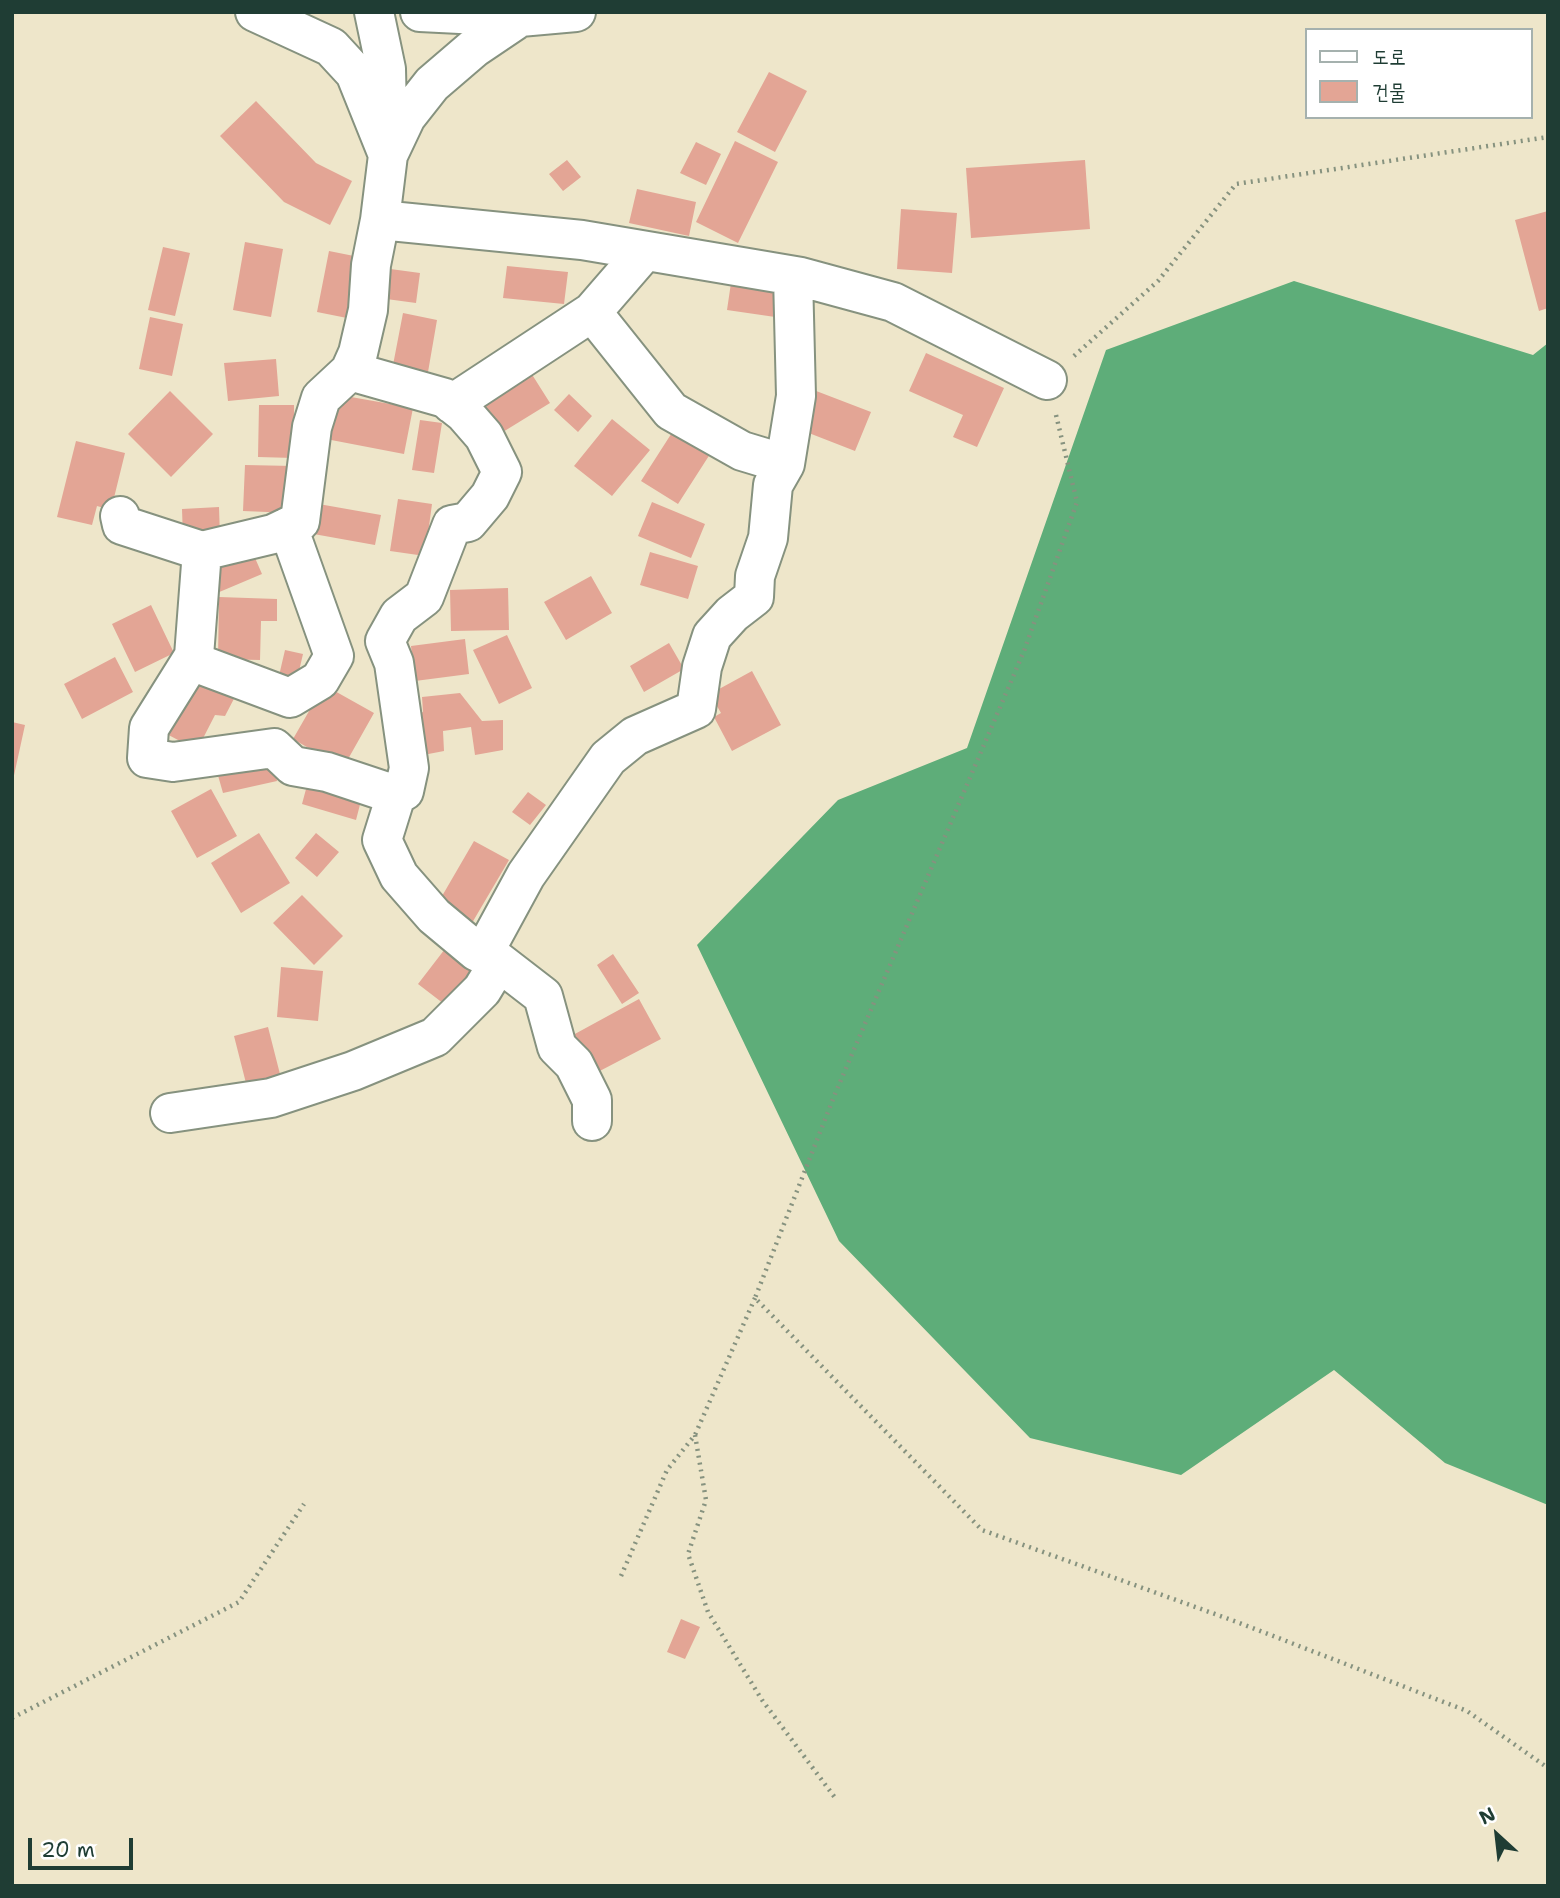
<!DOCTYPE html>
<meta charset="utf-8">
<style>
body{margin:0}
#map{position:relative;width:1560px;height:1898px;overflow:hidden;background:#eee6ca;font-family:"Shantell Sans","Poor Story",sans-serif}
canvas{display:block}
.frame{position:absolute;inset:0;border:14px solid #1f3d34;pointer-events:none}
.legend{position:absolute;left:1305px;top:28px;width:228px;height:91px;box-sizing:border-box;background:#fff;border:2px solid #a5b1ae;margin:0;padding:9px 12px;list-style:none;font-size:21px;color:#1f3d34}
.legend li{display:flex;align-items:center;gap:14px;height:35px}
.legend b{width:35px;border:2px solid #a5b1ae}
.north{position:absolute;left:1462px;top:1800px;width:70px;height:70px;-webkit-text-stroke:5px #fff;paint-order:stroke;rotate:333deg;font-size:19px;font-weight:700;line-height:28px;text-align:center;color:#1f3d34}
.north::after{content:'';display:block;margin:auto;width:24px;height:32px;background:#1f3d34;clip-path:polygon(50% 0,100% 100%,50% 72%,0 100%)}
.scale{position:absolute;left:28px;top:1838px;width:105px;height:32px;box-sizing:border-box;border:4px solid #1f3d34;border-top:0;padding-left:9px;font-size:21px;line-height:24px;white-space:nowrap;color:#1f3d34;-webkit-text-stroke:5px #fff;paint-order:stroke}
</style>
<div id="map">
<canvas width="1560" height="1898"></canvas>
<div class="frame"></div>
<ul class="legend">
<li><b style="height:9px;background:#fff"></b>도로</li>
<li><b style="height:19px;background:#e3a595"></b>건물</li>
</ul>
<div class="north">N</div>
<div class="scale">20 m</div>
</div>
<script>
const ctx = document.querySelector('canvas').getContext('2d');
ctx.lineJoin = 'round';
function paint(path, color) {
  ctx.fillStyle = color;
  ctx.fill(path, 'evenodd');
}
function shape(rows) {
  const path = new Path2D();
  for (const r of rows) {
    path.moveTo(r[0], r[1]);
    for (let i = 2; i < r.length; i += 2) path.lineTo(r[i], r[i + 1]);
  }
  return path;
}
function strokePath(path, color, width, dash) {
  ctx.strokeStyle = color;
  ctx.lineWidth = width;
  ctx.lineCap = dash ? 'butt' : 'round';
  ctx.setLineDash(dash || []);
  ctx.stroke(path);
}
paint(shape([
 [1294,281,1533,355,1548,343,1548,1505,1445,1463,1334,1370,1181,1475,1030,1438,839,1241,697,945,838,800,967,748,1106,350]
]), '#5ead79');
paint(shape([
 [769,72,807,91,775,152,737,132],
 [256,101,316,163,352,181,330,225,284,202,220,136],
 [735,141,778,162,738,243,696,222],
 [696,142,721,154,706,185,680,173],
 [567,160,581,177,563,191,549,174],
 [1085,160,1090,229,971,238,966,168],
 [637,189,696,202,689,236,629,223],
 [901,209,957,213,952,273,897,269],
 [1548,211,1548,308,1539,311,1515,220],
 [245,242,283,249,271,317,233,310],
 [163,247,190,253,175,316,148,310],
 [329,251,359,257,347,318,317,312],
 [507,266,568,272,564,304,503,298],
 [383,268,420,273,416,303,379,298],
 [731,283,787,292,782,318,727,310],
 [403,313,437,320,428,372,393,365],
 [150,317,183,324,172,376,139,369],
 [926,353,1004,388,977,447,953,437,963,415,909,391],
 [276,359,279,396,228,401,224,363],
 [526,365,550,403,498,435,474,397],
 [811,389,871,412,855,451,796,428],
 [170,391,213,434,171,477,128,434],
 [334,394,413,408,404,454,326,439],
 [569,394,592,416,578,432,554,410],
 [259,405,294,405,294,458,258,457],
 [612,419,650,450,612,496,574,466],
 [420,420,442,423,434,473,412,470],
 [675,428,712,451,678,504,641,481],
 [76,441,125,453,111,510,97,506,92,525,57,517],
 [245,465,293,466,292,513,243,511],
 [398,499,432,504,425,556,390,551],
 [652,502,705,524,691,558,638,536],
 [313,503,381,515,375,545,308,533],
 [219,507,220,537,183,538,182,509],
 [252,551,262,574,217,593,207,571],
 [650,552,698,566,688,599,640,585],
 [591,576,612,613,566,640,544,602],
 [508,588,509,630,451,631,450,590],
 [219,597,277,599,277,621,261,621,260,660,218,659],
 [151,605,174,653,135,672,112,624],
 [507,635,532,688,499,704,473,650],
 [465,639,469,674,415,681,411,646],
 [669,643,684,669,644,692,630,666],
 [285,650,303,654,296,684,278,680],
 [115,657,133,692,82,719,64,684],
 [194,669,238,691,225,716,215,715,197,750,161,731],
 [752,671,781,725,732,751,714,717,721,713,710,694],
 [324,685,374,713,343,768,293,739],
 [460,693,482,721,503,720,503,750,475,755,471,727,443,731,444,751,418,756,413,715,423,712,422,697],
 [12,722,25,725,13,780,12,780],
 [273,759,277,781,223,793,217,772],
 [309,778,363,793,356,820,302,804],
 [211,789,237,836,197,858,171,811],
 [528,792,546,805,530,825,512,812],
 [259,833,290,883,241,913,211,863],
 [316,833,339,852,317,877,295,858],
 [474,841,509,860,472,923,438,903],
 [302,895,343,936,314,965,273,923],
 [448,945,477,968,448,1007,418,984],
 [613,954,639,993,622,1004,597,965],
 [281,967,323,971,318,1021,277,1017],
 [639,999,661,1039,594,1074,573,1035],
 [268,1027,282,1082,248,1091,234,1036],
 [681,1619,700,1627,685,1659,667,1652]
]), '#e3a595');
const minor = shape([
 [255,12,331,47,355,73,388,155,406,117,432,84,474,48,520,17,508,12],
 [374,12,386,69,388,155,380,220,582,240,801,277,893,302,1047,380],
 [420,12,520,17,576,12],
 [592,312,671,411,742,451,785,464],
 [452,404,592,312,644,252],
 [120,516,122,525,202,551,273,534,300,521,312,427,321,398,350,371,358,353,368,310,371,265,380,220],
 [202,551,194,656,149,728,147,758,173,762,274,748,293,766,327,772,396,795,404,791,409,768,394,663,385,641,399,616,424,597,452,525,468,522,490,496,502,472,484,436,464,413,445,398,350,371],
 [191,661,290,698,320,680,334,656,288,527],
 [396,795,382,840,399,876,434,916,476,951,499,962,543,996,557,1047,574,1064,592,1100,592,1121],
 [483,954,526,875,608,758,635,736,696,709,702,667,712,636,732,614,754,597,755,576,768,538,773,485,785,464,796,396,793,276],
 [170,1113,271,1098,353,1071,435,1037,482,990,499,962]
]);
strokePath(minor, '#86927f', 42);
strokePath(shape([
 [1074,356,1158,281,1236,184,1548,137],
 [1056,415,1077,502,1024,651,835,1094,755,1298,982,1530,1237,1622,1467,1711,1548,1768],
 [695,1435,706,1500,688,1554,708,1612,762,1700,836,1799],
 [621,1576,667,1470,695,1435,755,1298],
 [12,1718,239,1602,304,1504]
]), '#86927f', 4.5, [2, 5]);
strokePath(minor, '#fff', 38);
</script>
